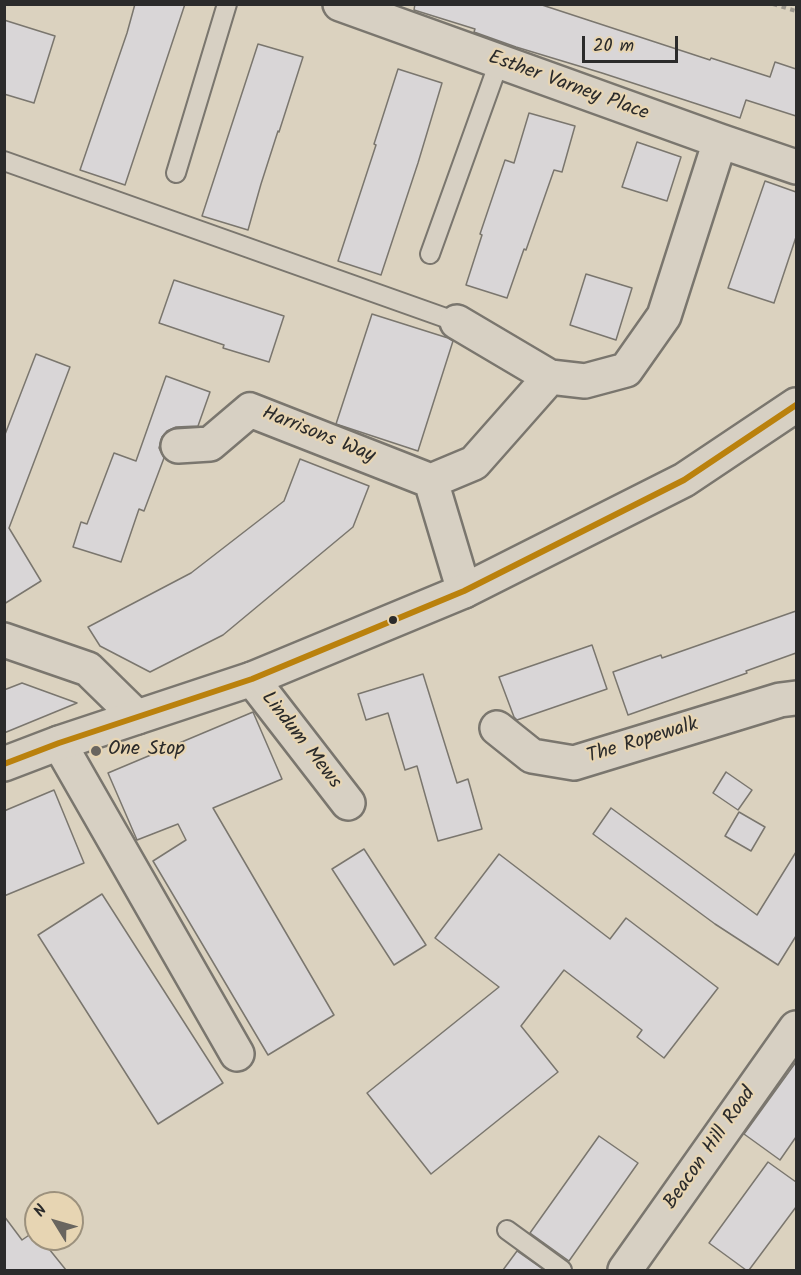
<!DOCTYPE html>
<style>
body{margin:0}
#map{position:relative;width:801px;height:1275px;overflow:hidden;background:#dbd2bf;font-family:Kalam,sans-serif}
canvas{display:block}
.frame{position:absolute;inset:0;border:6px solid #2b2b2b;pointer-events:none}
.north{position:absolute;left:24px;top:1191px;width:60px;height:60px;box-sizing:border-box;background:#e7d5b3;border:2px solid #9c917d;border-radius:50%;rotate:307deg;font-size:16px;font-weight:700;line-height:24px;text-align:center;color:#2b2b2b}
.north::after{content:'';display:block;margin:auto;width:21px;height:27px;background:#69655f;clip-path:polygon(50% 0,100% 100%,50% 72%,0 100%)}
.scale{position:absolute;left:582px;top:36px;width:96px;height:27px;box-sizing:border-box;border:3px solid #2b2b2b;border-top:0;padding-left:8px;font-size:18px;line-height:21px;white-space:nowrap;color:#2b2b2b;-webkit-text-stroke:4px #e7d5b3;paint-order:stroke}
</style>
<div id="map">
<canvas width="801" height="1275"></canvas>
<div class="frame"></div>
<div class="north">N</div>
<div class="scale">20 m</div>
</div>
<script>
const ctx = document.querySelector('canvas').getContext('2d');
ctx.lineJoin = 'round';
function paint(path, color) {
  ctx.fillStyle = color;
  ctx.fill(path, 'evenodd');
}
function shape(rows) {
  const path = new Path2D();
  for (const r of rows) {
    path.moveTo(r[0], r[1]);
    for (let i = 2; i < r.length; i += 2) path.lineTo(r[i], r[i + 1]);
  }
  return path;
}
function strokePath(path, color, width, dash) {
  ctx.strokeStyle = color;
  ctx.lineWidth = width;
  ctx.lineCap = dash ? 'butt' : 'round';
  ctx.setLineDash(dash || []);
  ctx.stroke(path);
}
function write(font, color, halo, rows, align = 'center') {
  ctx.font = font + ' Kalam,sans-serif';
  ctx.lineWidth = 4.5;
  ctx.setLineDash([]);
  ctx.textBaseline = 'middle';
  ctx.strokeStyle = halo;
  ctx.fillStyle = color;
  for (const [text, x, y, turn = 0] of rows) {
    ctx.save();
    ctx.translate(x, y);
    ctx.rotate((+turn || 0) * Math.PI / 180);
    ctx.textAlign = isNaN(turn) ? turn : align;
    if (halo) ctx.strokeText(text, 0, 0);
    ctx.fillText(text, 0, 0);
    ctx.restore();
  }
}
const building = shape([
 [135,4,185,4,125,185,80,170,127,33,135,4],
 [415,4,539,4,710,60,711,58,770,77,775,62,796,69,796,116,746,100,740,118,602,73,516,47,474,32,475,29,414,10,415,4],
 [4,20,55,36,34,103,4,94,4,20],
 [258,44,303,57,279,132,278,131,261,184,248,230,202,216,258,44],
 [398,69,442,83,418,163,381,275,338,261,376,145,374,144,398,69],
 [529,113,575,126,562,172,554,170,526,250,524,249,507,298,466,285,482,235,480,234,505,160,514,163,529,113],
 [637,142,681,157,667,201,622,187,637,142],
 [765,181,796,192,796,237,774,303,728,288,765,181],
 [586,274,632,288,616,340,570,325,586,274],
 [174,280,284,316,269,362,223,348,224,345,159,323,174,280],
 [372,314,448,338,453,341,418,451,336,424,372,314],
 [36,354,70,367,9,528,41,581,4,604,4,437,36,354],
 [166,376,210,392,198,426,176,427,167,431,162,437,159,448,164,458,144,511,139,509,121,562,73,547,81,522,87,524,114,453,136,461,166,376],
 [300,459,369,486,353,527,223,635,150,672,100,646,88,627,191,573,284,501,300,459],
 [796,611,796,653,746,671,747,673,628,715,613,672,661,655,662,658,796,611],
 [592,645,607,689,517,720,514,717,499,677,592,645],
 [423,674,457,783,468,779,482,829,438,841,417,766,405,770,388,713,366,720,358,694,423,674],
 [22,683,77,703,4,733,4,690,22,683],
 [253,712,282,779,213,808,334,1015,268,1055,153,861,186,840,178,824,137,840,108,773,253,712],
 [726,772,752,790,738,810,713,793,726,772],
 [54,790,84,863,4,896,4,811,54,790],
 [611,808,757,915,796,852,796,936,778,965,715,924,593,834,611,808],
 [739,812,765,827,751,851,725,836,739,812],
 [364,849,426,945,394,965,332,869,364,849],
 [499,854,610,939,626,918,718,988,664,1058,637,1037,642,1030,564,970,521,1026,558,1072,431,1174,367,1093,499,987,435,938,499,854],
 [102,894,223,1083,158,1124,38,935,102,894],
 [796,1062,796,1137,780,1160,744,1134,796,1062],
 [599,1136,638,1163,569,1261,530,1233,599,1136],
 [768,1162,796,1182,796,1207,749,1270,746,1270,709,1243,768,1162],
 [4,1216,22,1240,35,1231,36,1232,36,1239,41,1239,66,1270,4,1270,4,1216],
 [517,1251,544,1270,503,1270,517,1251]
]);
paint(building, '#d9d6d7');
strokePath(building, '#7a766e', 1.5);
const lane = shape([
 [4,161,457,322],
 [176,173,227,4],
 [430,254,499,62],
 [507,1230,562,1270]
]);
const street = shape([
 [340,4,720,141,796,167],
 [457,322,550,377,474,463,431,481,464,591],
 [550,377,585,381,626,370,664,316,720,141],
 [178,446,210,444,250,410,431,481],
 [4,640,88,669,137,717],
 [252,679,348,803],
 [497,728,532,756,574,763,780,700,796,698],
 [59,743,237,1054],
 [625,1270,796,1028]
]);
const secondary = shape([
 [4,764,59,743,252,679,464,591,684,480,796,405]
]);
strokePath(lane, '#7a766e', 22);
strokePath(street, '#7a766e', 38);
strokePath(secondary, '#7a766e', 38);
strokePath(shape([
 [773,4,796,11]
]), '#9d988f', 4, [4.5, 4.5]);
strokePath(lane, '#d7d0c3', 18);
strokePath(street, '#d7d0c3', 33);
strokePath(secondary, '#d7d0c3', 33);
strokePath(shape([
 [4,764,59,743,252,679,464,591,684,480,796,405]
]), '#ba810d', 6);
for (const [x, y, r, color] of [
 [393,620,5,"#2b2b2b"],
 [96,751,6,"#69655f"]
]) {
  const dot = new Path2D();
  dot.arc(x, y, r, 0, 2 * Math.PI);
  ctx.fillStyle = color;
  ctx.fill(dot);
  strokePath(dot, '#e7d5b3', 2);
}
write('20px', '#2b2b2b', '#e7d5b3', [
 ["Esther Varney Place",568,87,20],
 ["Harrisons Way",318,436,22],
 ["Lindum Mews",300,741,52],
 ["The Ropewalk",643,742,-17],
 ["Beacon Hill Road",711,1149,-55]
]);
write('20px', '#2b2b2b', '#e7d5b3', [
 ["One Stop",108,751]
], 'left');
</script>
